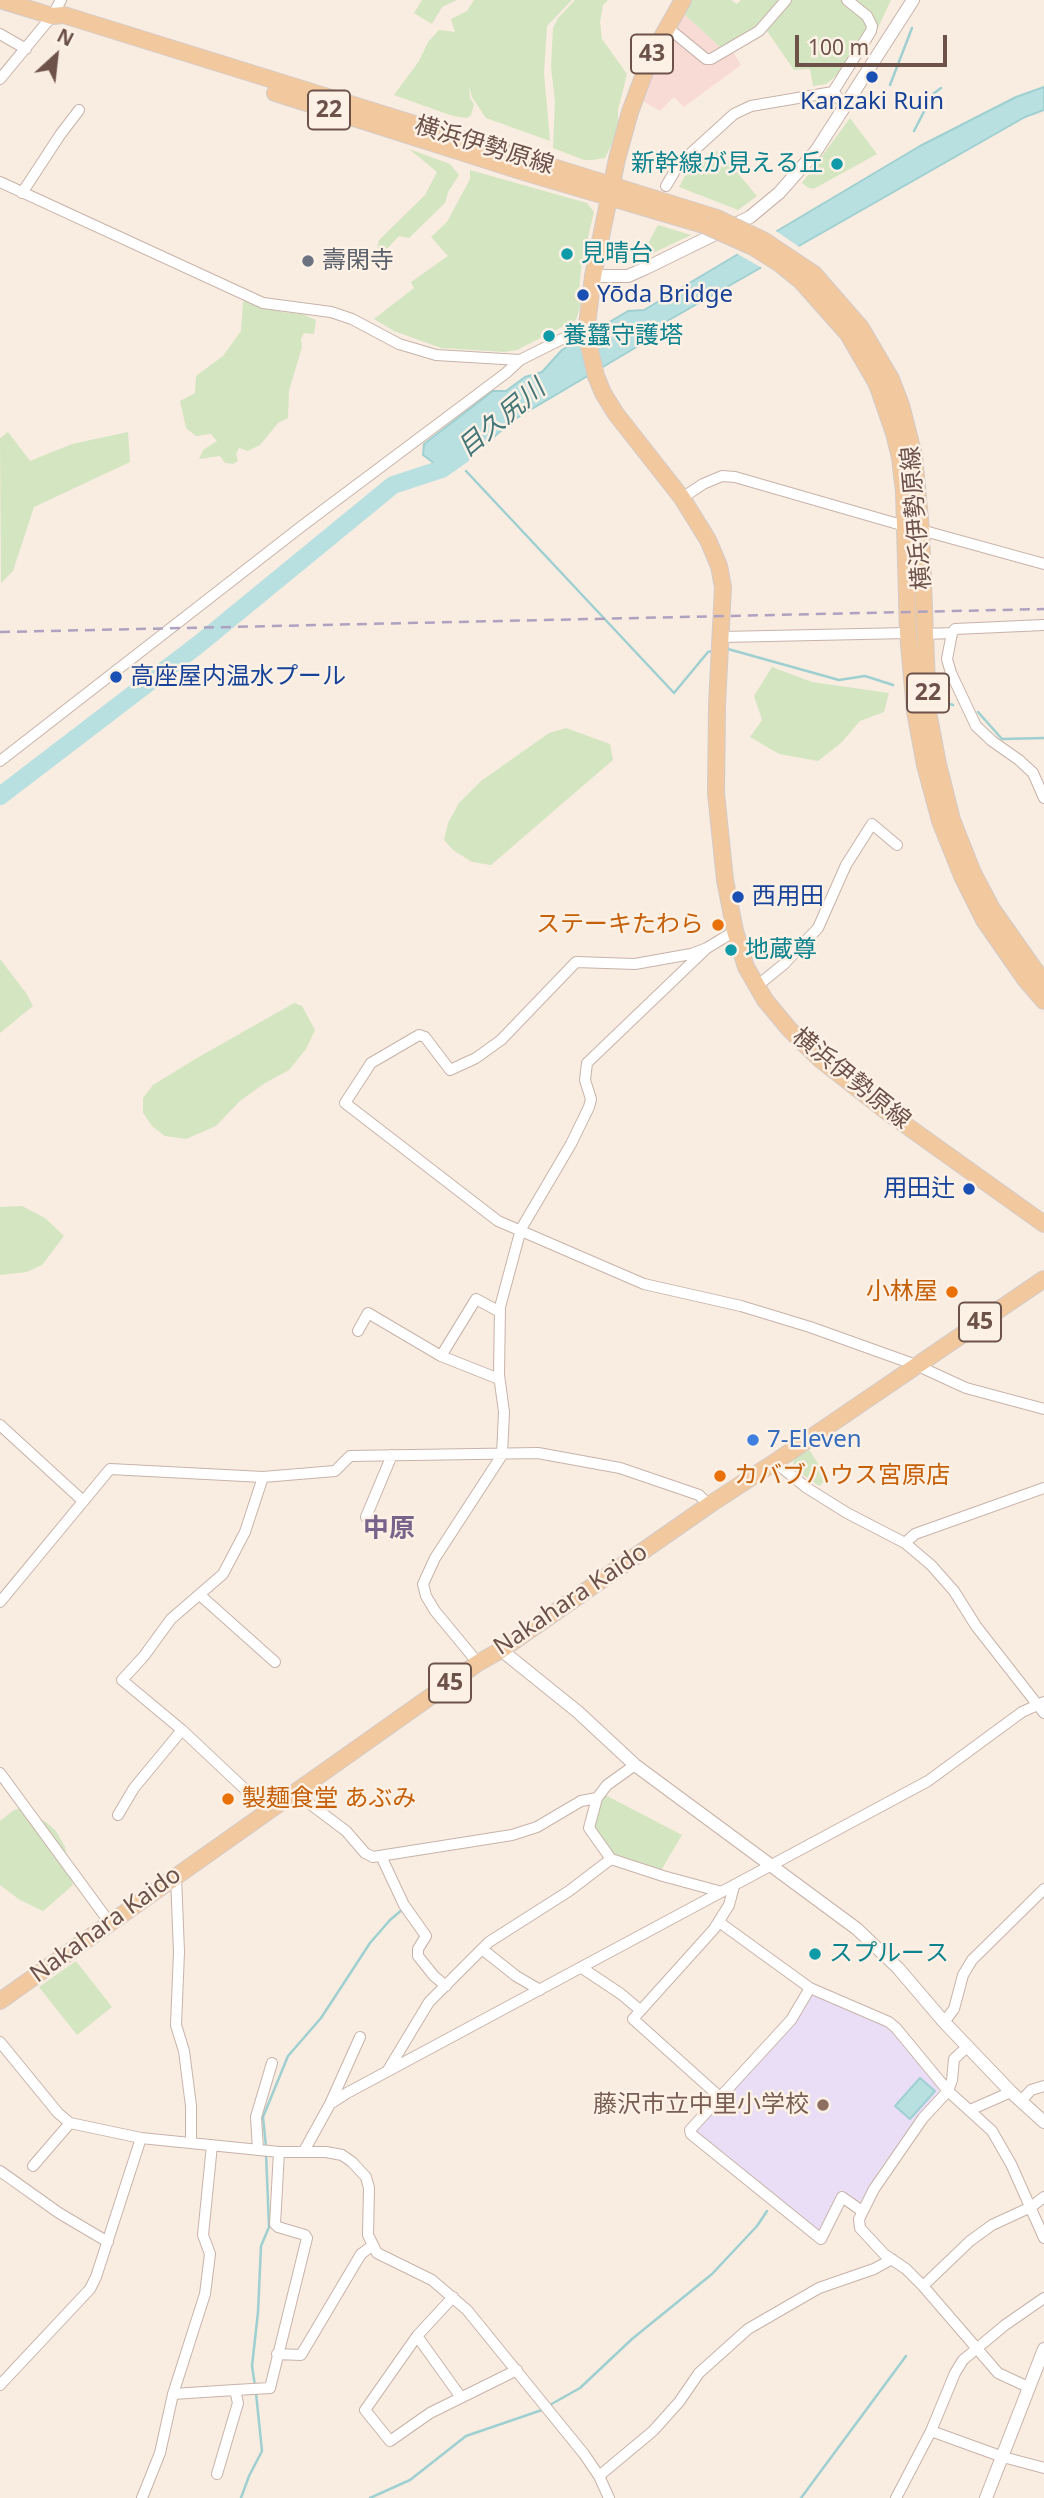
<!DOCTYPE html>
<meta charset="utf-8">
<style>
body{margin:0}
#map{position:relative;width:1044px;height:2498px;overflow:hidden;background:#f9ece1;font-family:"Noto Sans",sans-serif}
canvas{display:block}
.north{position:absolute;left:21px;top:21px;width:70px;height:70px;-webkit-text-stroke:5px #fdf1e6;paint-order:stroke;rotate:27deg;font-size:19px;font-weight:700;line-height:28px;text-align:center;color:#6d524a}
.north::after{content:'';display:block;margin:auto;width:24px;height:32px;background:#6d524a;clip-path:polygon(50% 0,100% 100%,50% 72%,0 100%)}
.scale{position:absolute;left:795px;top:35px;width:152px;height:32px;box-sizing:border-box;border:4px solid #6d524a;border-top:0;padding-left:9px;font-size:21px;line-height:24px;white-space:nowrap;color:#6d524a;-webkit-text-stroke:5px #fdf1e6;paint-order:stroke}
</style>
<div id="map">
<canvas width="1044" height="2498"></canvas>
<div class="north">N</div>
<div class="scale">100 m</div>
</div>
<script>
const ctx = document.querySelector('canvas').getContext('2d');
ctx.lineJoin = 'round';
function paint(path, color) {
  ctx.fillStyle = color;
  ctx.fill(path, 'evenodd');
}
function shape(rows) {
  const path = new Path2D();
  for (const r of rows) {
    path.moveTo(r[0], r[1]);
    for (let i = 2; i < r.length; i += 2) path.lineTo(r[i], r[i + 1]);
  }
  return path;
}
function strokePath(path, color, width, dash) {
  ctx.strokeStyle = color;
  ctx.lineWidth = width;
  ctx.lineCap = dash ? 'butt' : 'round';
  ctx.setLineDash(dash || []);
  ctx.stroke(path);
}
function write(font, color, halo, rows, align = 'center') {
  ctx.font = font + ' "Noto Sans","Noto Sans JP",sans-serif';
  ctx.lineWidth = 5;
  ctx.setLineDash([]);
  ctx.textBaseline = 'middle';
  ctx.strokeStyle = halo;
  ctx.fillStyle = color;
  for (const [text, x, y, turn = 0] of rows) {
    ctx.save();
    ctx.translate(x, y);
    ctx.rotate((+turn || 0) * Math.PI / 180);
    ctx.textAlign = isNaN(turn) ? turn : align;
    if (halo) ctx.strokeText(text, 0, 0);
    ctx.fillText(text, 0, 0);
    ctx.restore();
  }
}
paint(shape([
 [683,13,720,47,728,43,741,65,684,107,674,97,660,111,641,100]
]), '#f9dbd5');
paint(shape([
 [810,1994,888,2024,939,2089,938,2095,922,2112,878,2172,862,2201,857,2202,841,2190,819,2231,814,2230,695,2133,697,2127,789,2030]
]), '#e9def5');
paint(shape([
 [422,0,457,0,442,7,432,24,414,13],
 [474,0,572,0,547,26,544,73,550,141,486,118,472,97,469,86,470,98,474,104,471,115,467,118,453,116,394,95,419,61,428,42,439,30,455,32,451,19,467,11],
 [575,0,608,0,603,5,600,22,602,39,627,74,618,110,618,132,605,158,593,160,584,160,553,148,555,101,551,67,553,28,558,18],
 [691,0,731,0,737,4,741,0,891,0,876,32,874,18,870,14,866,31,837,75,826,84,813,86,810,69,794,70,765,28,757,25,721,48,683,13],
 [850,118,877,154,819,186,813,189,807,187,802,183],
 [409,149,450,164,459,175,448,192,445,203,409,238,399,236,383,253,377,250,379,240,425,195,437,172],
 [718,150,757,196,738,210,679,187,687,172],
 [470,170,587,203,594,212,582,262,579,289,582,300,576,320,517,350,504,352,441,348,394,331,374,319,414,288,411,282,448,256,431,237,447,222,470,179],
 [658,225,691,235,651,254,644,251],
 [252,298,276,303,281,312,302,314,316,320,314,334,304,333,301,339,302,347,289,391,288,418,278,423,260,445,248,451,239,448,236,454,238,461,233,464,225,463,220,456,199,459,203,450,217,441,211,434,196,436,186,428,180,401,195,393,196,376,223,356,241,331,243,302],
 [8,432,30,461,72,444,128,432,130,462,34,507,13,571,1,583,0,438],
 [772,667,812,682,889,693,884,712,860,721,841,743,818,761,779,754,750,737,762,720,754,696],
 [566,728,610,744,613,760,491,865,472,862,453,850,444,840,448,823,459,803,481,781,549,733],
 [0,959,26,993,33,1006,0,1033],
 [294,1003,302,1006,315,1030,306,1049,289,1070,265,1083,240,1101,216,1126,186,1139,165,1136,152,1126,143,1113,143,1098,153,1085,197,1058],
 [22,1206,45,1218,64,1236,42,1265,27,1272,0,1275,0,1207],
 [808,1448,828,1479,819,1486,796,1470,793,1462,795,1457],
 [602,1796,607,1796,682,1835,660,1872,610,1853,593,1827],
 [23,1808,47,1823,56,1831,65,1847,73,1885,43,1911,20,1900,0,1885,0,1821,14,1810],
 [76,1961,112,2007,77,2035,39,1987]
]), '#d4e5c1');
const water = shape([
 [1044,87,1044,110,1025,117,648,332,645,342,515,419,453,471,442,469,423,455,424,444,493,391,506,391,525,377,542,372,562,350,628,311,644,310,920,146,1016,97,1044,87],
 [920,2078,935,2091,910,2119,895,2106,920,2078]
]);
paint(water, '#b8e0e0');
strokePath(water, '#9fd0d1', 2);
paint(shape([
 [773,229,801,248,764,269,734,252]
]), '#f9ece1');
strokePath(shape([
 [890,85,912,28],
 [914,131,933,94,941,88],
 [466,471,674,693,708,652,713,651],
 [728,649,839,680,865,676,893,685],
 [941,701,953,705],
 [978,712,1002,739,1044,738],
 [266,2147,263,2117,288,2056,321,2018,370,1943,390,1920,403,1909],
 [255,2386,252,2366,258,2312,261,2246,269,2227,266,2153],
 [548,2406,580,2388,632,2339,712,2274,757,2226,767,2211],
 [241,2498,249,2476,262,2451,256,2393],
 [370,2498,410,2480,466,2436,542,2410],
 [801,2498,906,2356]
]), '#9fd0d1', 2.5);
strokePath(shape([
 [0,796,199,644,393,485,442,469,462,455]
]), '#b8e0e0', 18);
const minor = shape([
 [667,27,706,59,711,59,759,31,786,0],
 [0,34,26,49],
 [0,79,52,16,61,0],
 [833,92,871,31,872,26,867,16,847,0],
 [0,182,263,303,331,312,352,319,399,344,436,355,520,360],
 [666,186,679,164,734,114,751,106,833,92,845,105],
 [22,193,60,135,79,110],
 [682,498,703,484,722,476,735,477,905,526],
 [921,530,1044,564],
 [952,633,947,659,951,673,976,726,992,741,1019,760,1033,773,1044,798],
 [925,634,952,633,955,629,1044,625],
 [722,637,908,633],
 [0,761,302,526,506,373,520,360,586,327],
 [707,948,691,954,635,964,576,962,501,1040,476,1058,450,1070,425,1037,419,1035,371,1063,345,1103,498,1221,644,1284,741,1306,810,1327,916,1365,966,1388,1044,1409],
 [757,986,784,964,818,928,846,865,872,824,897,845],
 [358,1331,368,1313,441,1356,499,1379],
 [441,1356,476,1299,500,1312],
 [0,1425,82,1500],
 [775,1462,807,1488,847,1513,905,1543,931,1565,954,1591,976,1626,1044,1713],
 [263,1477,245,1532,223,1574,171,1619,144,1656,122,1680,182,1730,267,1810],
 [366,1517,392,1455],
 [905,1543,915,1534,1044,1488],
 [201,1596,275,1662],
 [0,1602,110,1469,263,1477,335,1471,350,1456,538,1453,620,1468,699,1495,709,1505],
 [478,1663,435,1611,426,1596,423,1584,435,1558,502,1455,504,1412,499,1375,500,1307,521,1229,571,1144,589,1107,591,1099,585,1080,587,1063,707,948,735,931],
 [0,1773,110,1923],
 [294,1792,346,1831,365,1853,373,1857,512,1835,537,1827,581,1801,597,1798,607,1785,635,1765],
 [597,1798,589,1828,611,1859,663,1876,722,1892],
 [118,1815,134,1788,182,1730],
 [381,1856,404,1905,426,1936,418,1949,418,1956,434,1976,446,1986],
 [176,1876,179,1952,176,2025,184,2051,191,2106,191,2142],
 [719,1922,810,1988,889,2022,896,2028,948,2091,992,2131,1011,2164,1044,2238],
 [482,1949,516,1976,540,1990],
 [582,1968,621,1994,640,2010],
 [810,1988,791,2020,690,2130,691,2134,821,2239,842,2197,862,2211],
 [944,2022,954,2009,963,1975,972,1960,1044,1889],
 [0,2042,58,2113,70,2123,141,2138,279,2152,326,2152,342,2155,352,2162,366,2177,369,2188,368,2235,377,2253,432,2280,467,2310,584,2454,599,2476,609,2498],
 [967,2047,954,2059,952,2080,948,2091,923,2118,874,2189,859,2219,860,2228,884,2254,906,2269,923,2286,998,2373,1028,2387],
 [388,2070,429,2002,489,1942,569,1891,611,1859],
 [721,2098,633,2019,714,1929,729,1905,734,1886],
 [1021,2101,1031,2090,1044,2086],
 [330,2104,360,2037],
 [970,2110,1011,2092],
 [258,2149,256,2117,272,2063],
 [304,2151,330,2104,347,2093,928,1781,1022,1712,1044,1702],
 [33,2166,70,2123],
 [0,2171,59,2213,108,2242],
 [923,2286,970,2241,992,2225,1031,2207,1044,2197],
 [453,2297,417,2336,365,2410,390,2441,430,2413,517,2370],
 [417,2336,460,2396],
 [277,2354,301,2355,361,2254,372,2246],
 [0,2385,90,2289,96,2277,141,2138],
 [235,2390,270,2388,307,2238,305,2235,278,2227,275,2224,279,2152],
 [173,2394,235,2390,238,2403,217,2474],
 [931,2431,1003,2457,1044,2468],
 [599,2476,653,2431,679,2402,699,2373,748,2329,819,2288,874,2269,892,2259],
 [142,2498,160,2453,173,2394,205,2294,210,2254,203,2235,212,2145],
 [896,2498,931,2431,955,2373,963,2360,1005,2325,1044,2298]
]);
const tertiary = shape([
 [593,276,628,276,646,268,750,217,779,193,816,151,913,0],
 [501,1650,578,1712,635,1765,857,1929,898,1968,944,2022,1011,2092,1044,2122],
 [986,2498,1044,2349]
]);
const primary = shape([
 [0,0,52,16,64,15,717,218],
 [683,0,650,58,630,112,617,159,593,276,586,333,596,376,603,393,616,414,682,498,708,540,719,566,723,587,717,705,716,793,725,880,735,931,746,967,765,1000,790,1030,821,1060,886,1111,1044,1224],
 [275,93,527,173,704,225],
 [891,379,901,405,914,456,921,530,928,712,938,764,952,820,973,873,992,909,1044,983],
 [877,384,894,433,900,458,904,492,908,633,915,711,925,765,940,821,962,876,984,920,1025,979,1044,1001],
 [0,2001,478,1663,501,1650,709,1505,775,1462,1044,1279]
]);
strokePath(minor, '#c8b3a9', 12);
strokePath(tertiary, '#c8b3a9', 14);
strokePath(primary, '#d3cbc9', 18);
strokePath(minor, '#fff', 10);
strokePath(tertiary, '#fff', 12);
strokePath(primary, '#f2c89f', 16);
strokePath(shape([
 [0,632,1044,609]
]), '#aea2c0', 2.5, [10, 7]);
const primaryBridge = shape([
 [717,218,763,240,814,274,861,328,891,379],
 [704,225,753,247,780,264,801,281,848,334,877,384]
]);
strokePath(primaryBridge, '#d3cbc9', 18, []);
strokePath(primaryBridge, '#f2c89f', 16);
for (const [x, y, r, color] of [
 [872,77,7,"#1a4fb4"],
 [837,164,7,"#0f9aa8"],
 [567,254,7,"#0f9aa8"],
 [308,261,7,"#6b7280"],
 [583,295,7,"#1a4fb4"],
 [549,336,7,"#0f9aa8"],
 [116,677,7,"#1a4fb4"],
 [738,897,7,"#1a4fb4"],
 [718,925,7,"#e8710a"],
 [731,950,7,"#0f9aa8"],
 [969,1189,7,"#1a4fb4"],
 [952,1292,7,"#e8710a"],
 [753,1440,7,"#3f7fe0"],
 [720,1476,7,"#e8710a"],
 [228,1799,7,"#e8710a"],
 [815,1954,7,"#0f9aa8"],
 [823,2105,7,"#8d6e63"]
]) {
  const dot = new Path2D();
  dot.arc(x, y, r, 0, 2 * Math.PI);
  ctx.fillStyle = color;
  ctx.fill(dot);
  strokePath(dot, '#fdf1e6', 2.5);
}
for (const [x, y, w] of [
 [652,54,42],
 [329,110,42],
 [928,693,42],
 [980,1322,42],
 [450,1683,42]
]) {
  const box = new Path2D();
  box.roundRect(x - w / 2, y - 19.5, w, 39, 5);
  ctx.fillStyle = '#fdf1e6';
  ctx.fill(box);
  strokePath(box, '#6d524a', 2);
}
write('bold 23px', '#6d524a', null, [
 ["43",652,54],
 ["22",329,110],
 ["22",928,693],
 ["45",980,1322],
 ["45",450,1683]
]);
write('24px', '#164399', '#fdf1e6', [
 ["Kanzaki Ruin",872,102,"center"],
 ["Yōda Bridge",597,295],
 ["高座屋内温水プール",130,677],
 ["西用田",752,897],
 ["用田辻",955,1189,"right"]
], 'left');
write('24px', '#6d524a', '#fdf1e6', [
 ["横浜伊勢原線",484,146,17],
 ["横浜伊勢原線",917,518,-95],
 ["横浜伊勢原線",851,1079,39],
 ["Nakahara Kaido",571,1600,-34],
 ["Nakahara Kaido",106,1925,-36]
]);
write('24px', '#0d838f', '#fdf1e6', [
 ["新幹線が見える丘",823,164,"right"],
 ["見晴台",581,254],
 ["養蠶守護塔",563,336],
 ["地蔵尊",745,950],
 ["スプルース",829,1954]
], 'left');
write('24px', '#5b616d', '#fdf1e6', [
 ["壽閑寺",322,261]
], 'left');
write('24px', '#c56008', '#fdf1e6', [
 ["ステーキたわら",704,925],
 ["小林屋",938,1292],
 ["カバブハウス宮原店",734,1476,"left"],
 ["製麺食堂 あぶみ",242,1799,"left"]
], 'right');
write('24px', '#366cbe', '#fdf1e6', [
 ["7-Eleven",767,1440]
], 'left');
write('24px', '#785e54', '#fdf1e6', [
 ["藤沢市立中里小学校",809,2105]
], 'right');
write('italic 26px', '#437779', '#fdf1e6', [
 ["目久尻川",502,419,-40]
]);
write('bold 26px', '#78638a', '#fdf1e6', [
 ["中原",389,1530]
]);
</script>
